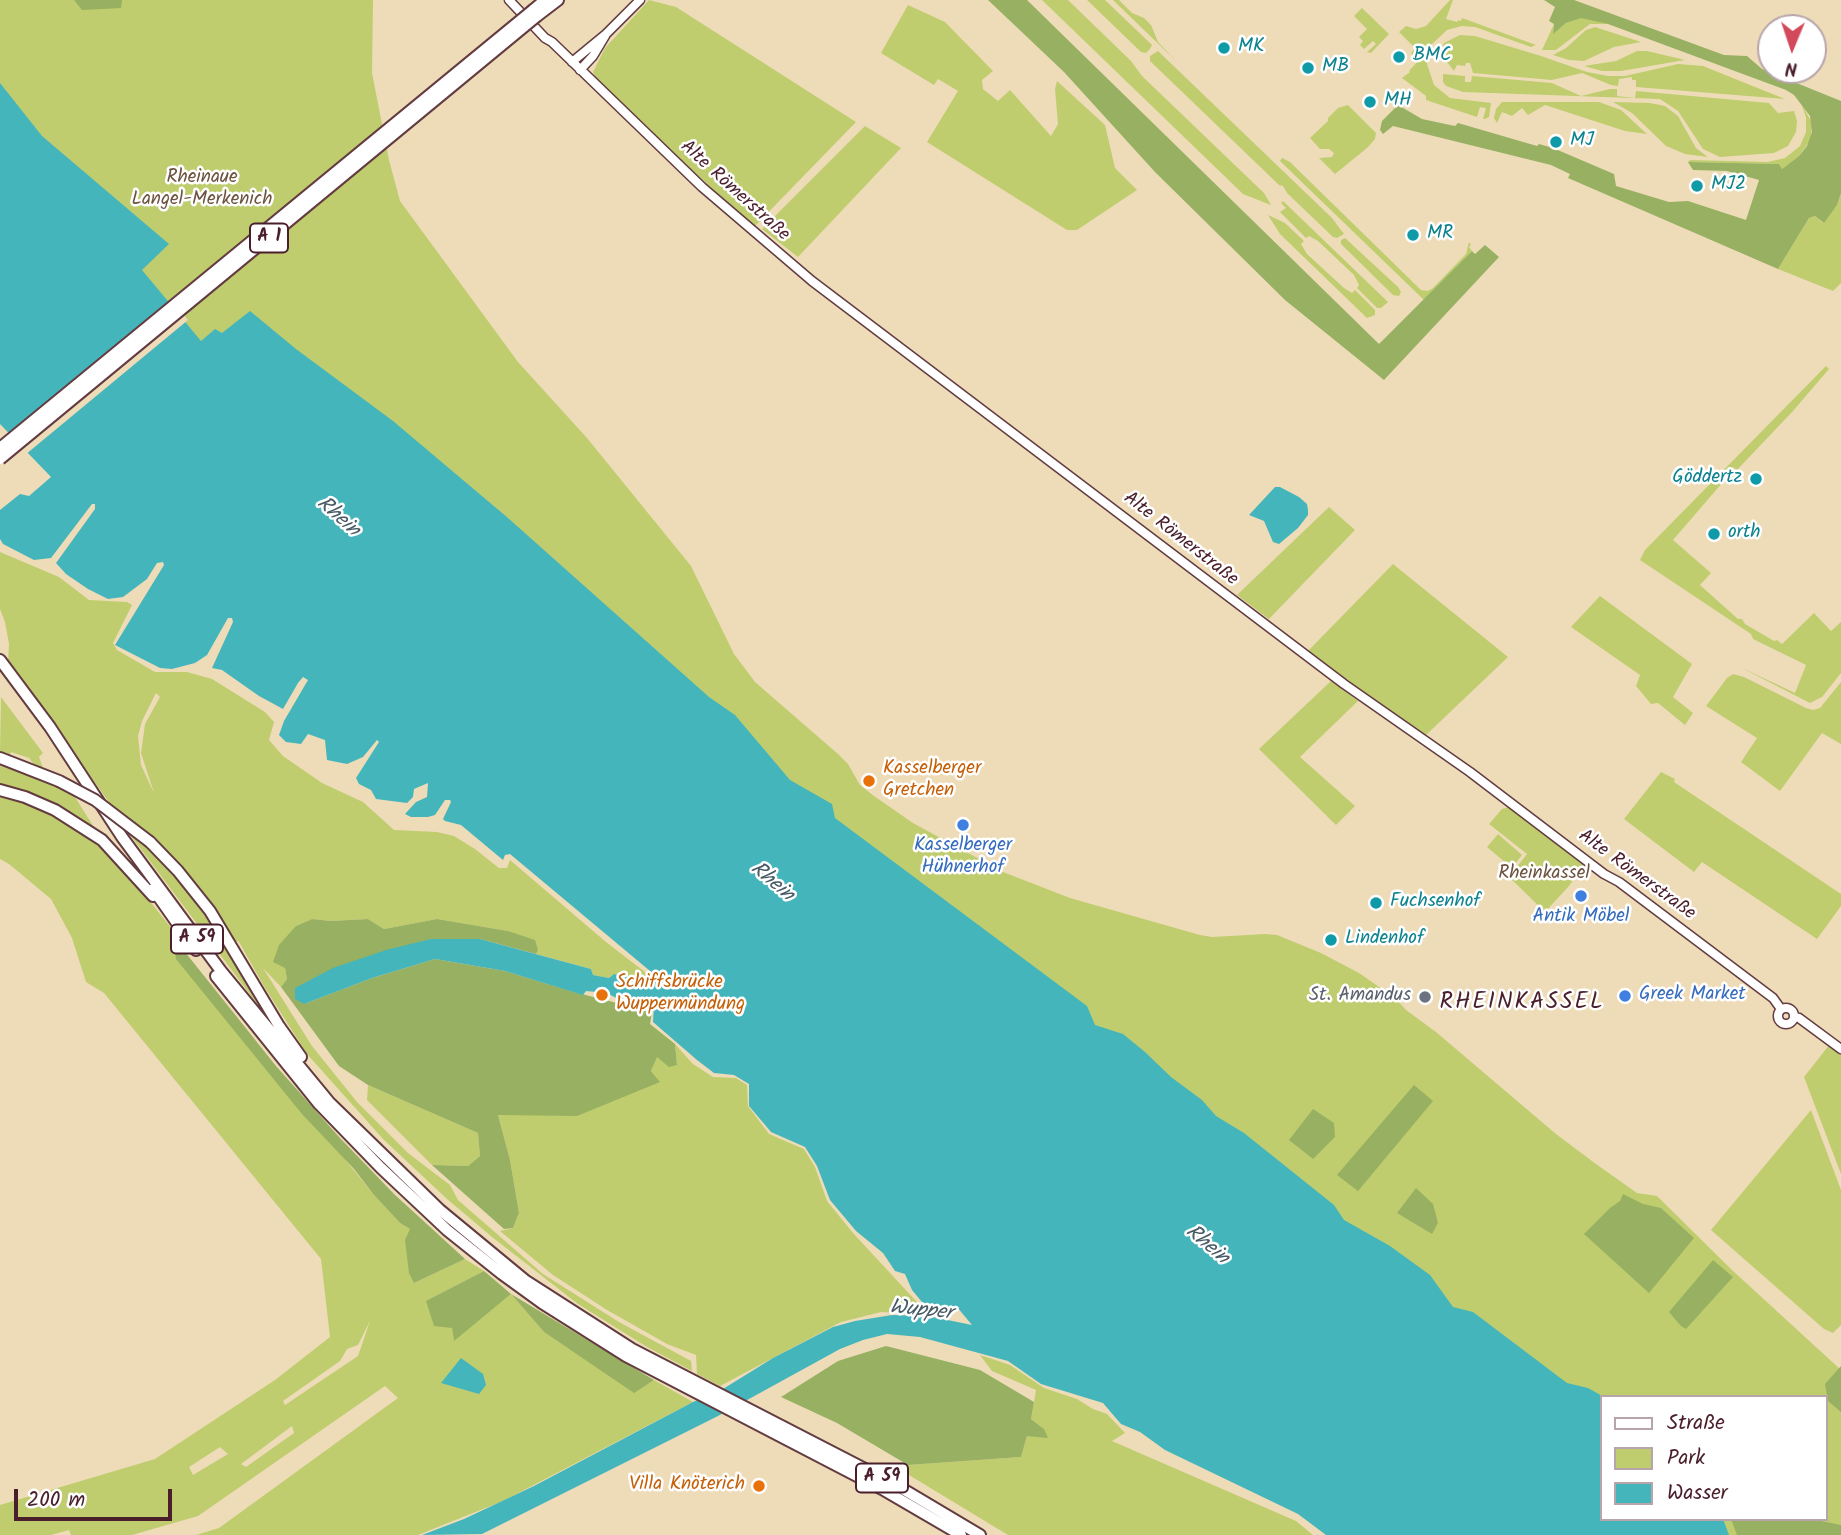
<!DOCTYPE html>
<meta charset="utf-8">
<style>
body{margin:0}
#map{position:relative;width:1841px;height:1535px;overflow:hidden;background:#eedcb9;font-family:Kalam,sans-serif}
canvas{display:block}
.legend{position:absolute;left:1600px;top:1395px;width:228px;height:126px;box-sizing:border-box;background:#fff;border:2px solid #b7a5aa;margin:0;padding:9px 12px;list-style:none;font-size:21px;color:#4a1f2b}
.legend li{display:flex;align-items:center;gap:14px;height:35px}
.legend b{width:35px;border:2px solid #b7a5aa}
.north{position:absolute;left:1757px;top:14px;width:70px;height:70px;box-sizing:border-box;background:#fff;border:2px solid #b7a5aa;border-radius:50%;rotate:182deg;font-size:19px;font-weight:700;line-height:28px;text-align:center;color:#4a1f2b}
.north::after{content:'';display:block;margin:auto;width:24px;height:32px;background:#d1495b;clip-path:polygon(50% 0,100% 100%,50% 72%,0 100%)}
.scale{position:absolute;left:14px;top:1489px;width:158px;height:32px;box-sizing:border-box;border:4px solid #4a1f2b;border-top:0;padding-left:9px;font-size:21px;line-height:24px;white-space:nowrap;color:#4a1f2b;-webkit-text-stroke:5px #fff;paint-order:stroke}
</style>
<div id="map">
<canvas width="1841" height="1535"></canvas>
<ul class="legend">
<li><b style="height:9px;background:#fff"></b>Straße</li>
<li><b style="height:19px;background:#bfcd6e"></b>Park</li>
<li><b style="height:19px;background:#45b5bc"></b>Wasser</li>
</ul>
<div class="north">N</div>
<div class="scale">200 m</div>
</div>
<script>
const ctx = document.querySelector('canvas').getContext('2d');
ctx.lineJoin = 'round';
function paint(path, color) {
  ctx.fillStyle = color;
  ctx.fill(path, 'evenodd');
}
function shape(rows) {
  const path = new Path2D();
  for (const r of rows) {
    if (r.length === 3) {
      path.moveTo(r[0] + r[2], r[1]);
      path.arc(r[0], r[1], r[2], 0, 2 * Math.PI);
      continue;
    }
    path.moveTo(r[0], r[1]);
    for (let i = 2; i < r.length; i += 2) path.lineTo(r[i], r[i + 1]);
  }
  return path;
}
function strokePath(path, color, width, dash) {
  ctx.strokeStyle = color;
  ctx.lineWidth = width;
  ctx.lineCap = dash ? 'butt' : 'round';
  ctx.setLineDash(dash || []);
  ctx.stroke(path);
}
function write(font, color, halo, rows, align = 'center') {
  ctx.font = font + ' Kalam,sans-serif';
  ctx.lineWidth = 5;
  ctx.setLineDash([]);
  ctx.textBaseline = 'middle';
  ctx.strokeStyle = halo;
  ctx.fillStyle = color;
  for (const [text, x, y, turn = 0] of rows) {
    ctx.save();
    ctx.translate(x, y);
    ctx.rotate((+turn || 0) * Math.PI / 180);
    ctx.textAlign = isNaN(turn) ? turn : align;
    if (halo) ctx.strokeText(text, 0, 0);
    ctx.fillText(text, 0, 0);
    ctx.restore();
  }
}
paint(shape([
 [0,0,373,0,372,73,389,160,400,201,518,362,587,438,691,566,734,654,755,682,838,754,848,764,860,785,874,796,913,823,1003,872,1070,898,1200,935,1212,937,1265,934,1277,935,1321,953,1359,973,1395,998,1406,1010,1436,1032,1556,1134,1596,1164,1637,1193,1657,1196,1732,1270,1841,1370,1841,1535,1516,1535,0,259],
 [1601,1397,1825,1397,1825,1519,1601,1519],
 [649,0,676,7,856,122,754,227,627,110,597,80,593,72,605,48],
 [1042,0,1068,0,1131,61,1142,76,1264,193,1271,205,1243,194],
 [1087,0,1105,0,1152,45,1150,49,1146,53,1141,52],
 [1113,0,1119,0,1132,13,1144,18,1151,25,1158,42,1175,60],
 [1450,0,1453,0,1446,19,1457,22,1458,20,1461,21,1462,18,1536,45,1531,47,1475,27,1462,26,1447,30,1431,45,1427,64,1434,85,1450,98,1491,103,1489,117,1485,119,1483,119,1486,108,1480,107,1477,117,1426,100,1426,96,1402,78,1410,72,1409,71,1418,61,1411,53,1415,48,1399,32,1406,26,1416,29,1426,26],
 [908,5,945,22,993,71,982,80,983,89,998,101,1010,90,1051,136,1058,124,1055,89,1057,81,1105,125,1115,168,1137,190,1077,230,1067,230,927,142,958,91,938,79,934,85,881,53],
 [1362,8,1389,34,1371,53,1367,52,1376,44,1373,41,1364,49,1360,45,1363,41,1359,37,1367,29,1354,16],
 [1581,17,1608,24,1590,24,1556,50,1542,50,1554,24,1553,33,1566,23],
 [1595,27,1641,42,1614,47,1584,61,1569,60,1553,55,1566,48,1586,30],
 [1460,35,1475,36,1541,56,1587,72,1608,76,1625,76,1678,64,1703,66,1785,99,1636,87,1636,80,1632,80,1632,77,1619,79,1618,86,1611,85,1582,73,1552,80,1473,73,1470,63,1466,63,1465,66,1457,65,1454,71,1447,62,1437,55,1444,43],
 [1158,51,1332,218,1344,234,1337,238,1333,237,1287,193,1283,186,1279,185,1150,61,1150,56],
 [1637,51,1647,51,1685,60,1621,71,1602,71,1584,66,1616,61],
 [1443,74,1465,76,1465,82,1471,82,1472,76,1552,83,1581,96,1610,89,1617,89,1617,96,1635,98,1636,91,1769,103,1778,113,1794,111,1797,121,1796,132,1788,146,1774,153,1720,157,1703,149,1678,111,1660,99,1463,92,1446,86,1443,82],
 [1502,102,1599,102,1621,110,1647,134,1625,131,1545,105,1528,115,1522,108,1512,116,1502,112,1497,123,1494,118,1496,109],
 [1613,102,1650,103,1665,106,1678,116,1696,148,1708,157,1685,154,1666,146,1632,113],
 [1801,103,1812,123,1811,139,1799,156,1782,169,1779,164,1688,162,1690,160,1768,162,1785,158,1800,146,1806,132,1806,117],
 [1348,105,1376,133,1375,139,1367,148,1335,174,1319,158,1332,157,1334,153,1329,149,1320,149,1310,138,1328,121,1328,118,1338,108],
 [865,126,901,148,798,257,762,229],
 [1282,158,1290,162,1421,290,1428,291,1433,288,1466,254,1469,242,1471,245,1469,247,1472,251,1424,300,1280,161],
 [1841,193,1841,283,1833,291,1778,269,1809,218,1815,216,1823,223,1837,205],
 [1283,201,1388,302,1381,308,1377,308,1357,288,1359,285,1354,275,1318,241,1309,236,1306,238,1280,212,1286,208,1281,203],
 [1268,215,1285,223,1304,241,1301,244,1307,254,1344,288,1352,293,1355,290,1375,310,1375,315,1367,318,1280,234],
 [1345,238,1398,287,1401,292,1399,296,1393,295,1341,244,1341,240],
 [1826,366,1829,369,1793,411,1737,470,1733,467,1730,471,1734,476,1731,480,1723,482,1673,540,1711,573,1700,585,1738,619,1742,619,1745,624,1774,641,1777,640,1782,644,1814,613,1831,631,1841,622,1841,673,1822,697,1810,703,1740,667,1795,693,1806,665,1753,639,1751,634,1640,560,1645,550],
 [1329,507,1355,530,1269,619,1237,595],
 [0,552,59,577,89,600,127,602,132,605,113,643,117,650,155,672,187,672,212,679,265,712,274,722,269,740,283,756,322,783,363,802,394,830,437,832,454,836,475,849,499,868,507,868,510,860,606,942,654,979,652,983,614,974,609,978,593,975,591,969,536,954,538,950,508,931,437,919,384,929,368,919,331,921,312,919,296,926,285,968,287,979,281,987,263,968,312,1046,357,1102,408,1153,450,1185,458,1200,543,1274,619,1322,691,1361,692,1371,647,1347,578,1304,492,1237,447,1199,383,1139,307,1054,265,988,239,942,234,940,202,892,154,839,111,805,8,662,9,644,5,622,0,609],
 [156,693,160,697,145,724,141,753,154,793,141,765,138,736,142,721],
 [1393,564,1508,657,1425,736,1306,653],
 [1600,596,1692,664,1673,697,1693,713,1685,725,1658,703,1651,704,1636,686,1640,675,1571,627],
 [1733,674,1744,677,1806,708,1813,710,1820,708,1841,682,1841,744,1822,733,1780,791,1741,762,1757,738,1706,706,1727,678],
 [1331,681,1358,701,1300,757,1355,806,1336,825,1259,749],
 [1,697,43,753,39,757,43,768,33,763,29,758,11,752,10,755,0,753],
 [0,766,52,783,73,794,99,835,0,787],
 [1661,772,1675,779,1674,782,1841,894,1841,906,1817,939,1702,862,1694,872,1624,819],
 [0,794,41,808,92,840,129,875,188,949,176,951,374,1195,400,1223,410,1229,414,1283,465,1259,484,1271,427,1301,452,1327,454,1340,511,1294,544,1332,634,1392,654,1380,693,1402,503,1501,418,1535,196,1535,219,1528,398,1398,385,1386,198,1516,132,1535,71,1535,69,1530,51,1535,0,1535,0,1505,155,1459,275,1380,330,1337,321,1259,104,993,86,982,72,938,51,899,9,864,0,859],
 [370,1321,358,1356,285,1405,283,1401,340,1361,347,1349,358,1345],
 [292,1426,294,1433,246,1467,241,1464],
 [220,1447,228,1454,193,1475,189,1467],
 [1512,806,1586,862,1569,886,1545,912,1509,877,1527,854,1489,824,1502,809],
 [125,828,155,852,200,903,276,1029],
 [1498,834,1522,855,1512,868,1487,847],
 [675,1044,693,1064,713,1077,736,1078,747,1085,748,1106,769,1134,804,1149,815,1167,827,1201,853,1233,928,1314,881,1312,841,1322,720,1386,697,1374,696,1355,667,1344,607,1310,553,1275,500,1231,513,1228,519,1213,510,1160,498,1115,529,1114,659,1081,651,1071,657,1056,677,1065],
 [1830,1044,1841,1053,1841,1174,1804,1077],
 [368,1085,478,1133,480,1156,468,1166,432,1165,367,1100],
 [1811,1110,1841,1190,1841,1325,1833,1333,1824,1329,1711,1230],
 [980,1355,1010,1365,1044,1388,1077,1399,1093,1409,1107,1414,1125,1433,1112,1441,1296,1521,1313,1535,1008,1535,904,1472,908,1465,1021,1457,1027,1436,1044,1429,1031,1419,1036,1390,992,1371]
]), '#bfcd6e');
paint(shape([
 [74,0,122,0,121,8,82,10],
 [988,0,1027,0,1379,344,1472,251,1475,254,1485,245,1499,257,1384,380,1285,300,1155,172,1064,72],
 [1544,0,1574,0,1724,55,1747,56,1762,69,1841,101,1841,193,1837,205,1824,223,1815,216,1809,218,1778,269,1568,178,1570,174,1551,165,1393,126,1383,134,1380,130,1382,121,1398,105,1422,119,1455,126,1458,123,1537,146,1539,144,1553,148,1614,174,1616,186,1669,202,1688,201,1746,220,1759,180,1727,171,1693,170,1688,162,1779,164,1782,169,1799,156,1807,146,1812,132,1810,116,1794,95,1786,90,1608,24,1581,18,1566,23,1553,34,1554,24,1549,21,1555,7],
 [312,919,331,921,368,919,384,929,437,919,508,931,535,940,538,950,536,954,480,939,431,939,304,1004,372,978,435,959,505,971,574,992,652,1012,650,1024,675,1044,677,1065,669,1067,657,1057,651,1071,660,1082,577,1116,498,1115,510,1160,519,1213,513,1228,504,1229,432,1165,468,1166,480,1156,478,1133,368,1085,339,1066,281,987,287,979,285,968,273,962,279,945,296,926],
 [175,951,185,952,276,1066,340,1138,394,1194,465,1259,414,1283,409,1273,405,1240,410,1229,400,1223,374,1195,354,1169,302,1114,176,959],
 [1414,1085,1433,1101,1358,1191,1337,1175],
 [1313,1109,1334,1123,1335,1137,1313,1159,1289,1140],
 [1416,1188,1433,1204,1438,1223,1432,1234,1397,1213],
 [1623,1194,1643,1204,1661,1208,1694,1238,1649,1293,1584,1234,1610,1208,1620,1201],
 [1713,1260,1733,1277,1686,1329,1681,1326,1669,1312],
 [484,1271,511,1294,654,1380,634,1393,544,1332,511,1294,454,1341,452,1328,434,1326,426,1301],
 [886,1346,980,1370,1034,1402,1031,1419,1044,1429,1048,1438,1027,1436,1021,1457,908,1465,837,1423,781,1397,838,1361],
 [1841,1366,1841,1412,1828,1401,1825,1384],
 [1731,1519,1811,1519,1841,1525,1841,1535,1737,1535]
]), '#97b061');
paint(shape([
 [0,83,42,136,169,244,142,270,201,341,215,329,222,333,250,311,296,349,393,421,508,518,709,697,735,715,790,780,832,804,835,818,1087,1006,1095,1025,1123,1034,1145,1052,1171,1077,1202,1100,1216,1116,1244,1133,1334,1205,1344,1220,1390,1246,1430,1275,1453,1307,1473,1312,1567,1383,1588,1388,1604,1397,1601,1397,1601,1519,1723,1519,1729,1535,1326,1535,1298,1514,1165,1450,1140,1432,1121,1424,1103,1403,1041,1384,1008,1361,920,1337,887,1334,863,1340,840,1349,718,1416,482,1534,422,1535,464,1519,534,1486,693,1402,723,1389,773,1358,833,1327,855,1321,892,1315,928,1316,972,1325,957,1307,941,1314,940,1310,922,1302,912,1290,905,1274,895,1271,883,1253,856,1231,830,1200,817,1166,805,1147,771,1132,749,1106,749,1084,734,1075,714,1073,697,1060,653,1022,654,1006,618,999,607,993,586,991,583,995,505,971,435,959,372,978,304,1004,295,999,295,988,333,968,386,950,431,939,480,939,591,969,593,975,609,978,614,974,651,983,656,976,510,854,505,855,503,860,461,825,445,821,443,819,451,802,450,800,445,800,435,815,428,817,411,817,405,814,416,802,427,797,428,783,414,789,413,797,407,803,376,799,371,790,359,784,356,778,379,742,377,740,363,757,347,764,327,760,325,740,308,734,301,744,286,742,279,735,284,721,308,680,303,677,298,683,283,709,259,696,222,670,212,668,233,622,232,618,228,618,207,655,195,663,172,669,160,668,115,645,164,565,163,562,157,563,147,579,123,597,108,599,88,589,66,574,56,563,95,509,95,504,92,504,51,558,34,560,3,544,0,539,0,510,20,494,29,496,51,477,0,424],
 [1275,487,1280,487,1299,497,1307,504,1308,510,1308,515,1298,528,1279,544,1273,542,1264,521,1249,515],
 [461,1358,483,1374,486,1385,479,1394,441,1383]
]), '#45b5bc');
paint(shape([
 [171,299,188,320,25,455,6,435]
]), '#eedcb9');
const minor = shape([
 [509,0,545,38,552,42,702,187,812,281,1344,684,1470,772,1604,874,1619,882,1773,998,1781,1009],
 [572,62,606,34,640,0],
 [580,70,593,56,605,36],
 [1786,1016,8],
 [1794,1017,1799,1018,1841,1049]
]);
const highway = shape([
 [533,10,545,0],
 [537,16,558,0],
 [0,660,50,727,122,837,221,971,329,1102,440,1210,526,1281,632,1349,896,1485,980,1535],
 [0,758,59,781],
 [0,790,25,797,55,810,102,840,153,896],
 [150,842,178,871,210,911,279,1026,301,1057],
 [153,889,196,950],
 [216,976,319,1104,381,1168,447,1230,502,1274,542,1303,626,1356,882,1489,961,1535]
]);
strokePath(minor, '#633b40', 11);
strokePath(highway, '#633b40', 14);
strokePath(minor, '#fff', 8);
strokePath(highway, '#fff', 10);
const highwayBridge = shape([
 [0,448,533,10],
 [0,459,537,16],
 [59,781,95,800,150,842]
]);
strokePath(highwayBridge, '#633b40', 14, []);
strokePath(highwayBridge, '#fff', 10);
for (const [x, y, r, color] of [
 [1224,48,7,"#0f9aa8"],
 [1399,57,7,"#0f9aa8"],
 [1308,68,7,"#0f9aa8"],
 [1370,102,7,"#0f9aa8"],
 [1556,142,7,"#0f9aa8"],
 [1697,186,7,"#0f9aa8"],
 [1413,235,7,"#0f9aa8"],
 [1756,479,7,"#0f9aa8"],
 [1714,534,7,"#0f9aa8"],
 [869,781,7,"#e8710a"],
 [963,825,7,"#3f7fe0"],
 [1581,896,7,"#3f7fe0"],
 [1376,903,7,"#0f9aa8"],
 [1331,940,7,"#0f9aa8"],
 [602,995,7,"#e8710a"],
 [1625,996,7,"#3f7fe0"],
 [1425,997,7,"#6b7280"],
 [759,1486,7,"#e8710a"]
]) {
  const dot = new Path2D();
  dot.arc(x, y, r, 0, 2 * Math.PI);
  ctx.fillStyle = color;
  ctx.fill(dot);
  strokePath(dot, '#fff', 2.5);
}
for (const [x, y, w] of [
 [269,238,38],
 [197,939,52],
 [882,1478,52]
]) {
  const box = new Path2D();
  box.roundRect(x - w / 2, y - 14.5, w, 29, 5);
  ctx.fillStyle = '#fff';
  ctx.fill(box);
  strokePath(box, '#4a1f2b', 2);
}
write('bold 18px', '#4a1f2b', null, [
 ["A 1",269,238],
 ["A 59",197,939],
 ["A 59",882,1478]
]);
write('19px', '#0d838f', '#fff', [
 ["MK",1238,48],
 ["BMC",1413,57],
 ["MB",1322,68],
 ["MH",1384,102],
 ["MJ",1570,142],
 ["MJ2",1711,186],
 ["MR",1427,235],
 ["Göddertz",1742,479,"right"],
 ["orth",1728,534],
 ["Fuchsenhof",1390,903],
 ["Lindenhof",1345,940]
], 'left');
write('19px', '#6d533f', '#fff', [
 ["Rheinaue",202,179],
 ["Langel-Merkenich",202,201],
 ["Rheinkassel",1544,875]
]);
write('19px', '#4a1f2b', '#fff', [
 ["Alte Römerstraße",734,192,42],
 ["Alte Römerstraße",1180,540,38],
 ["Alte Römerstraße",1636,876,36]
]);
write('19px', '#c56008', '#fff', [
 ["Kasselberger",883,770],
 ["Gretchen",883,792],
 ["Schiffsbrücke",616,984],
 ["Wuppermündung",616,1006],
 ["Villa Knöterich",745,1486,"right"]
], 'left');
write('19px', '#366cbe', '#fff', [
 ["Kasselberger",963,847],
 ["Hühnerhof",963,869],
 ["Antik Möbel",1581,918],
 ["Greek Market",1639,996,"left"]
]);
write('19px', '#5b616d', '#fff', [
 ["St. Amandus",1411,997]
], 'right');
write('italic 21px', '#485b65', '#fff', [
 ["Rhein",337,518,41],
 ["Rhein",771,883,40],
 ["Rhein",1206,1246,40],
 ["Wupper",921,1312,6]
]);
ctx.letterSpacing = '2px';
write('23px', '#4a1f2b', '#fff', [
 ["RHEINKASSEL",1522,1004]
]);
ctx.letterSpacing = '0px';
</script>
